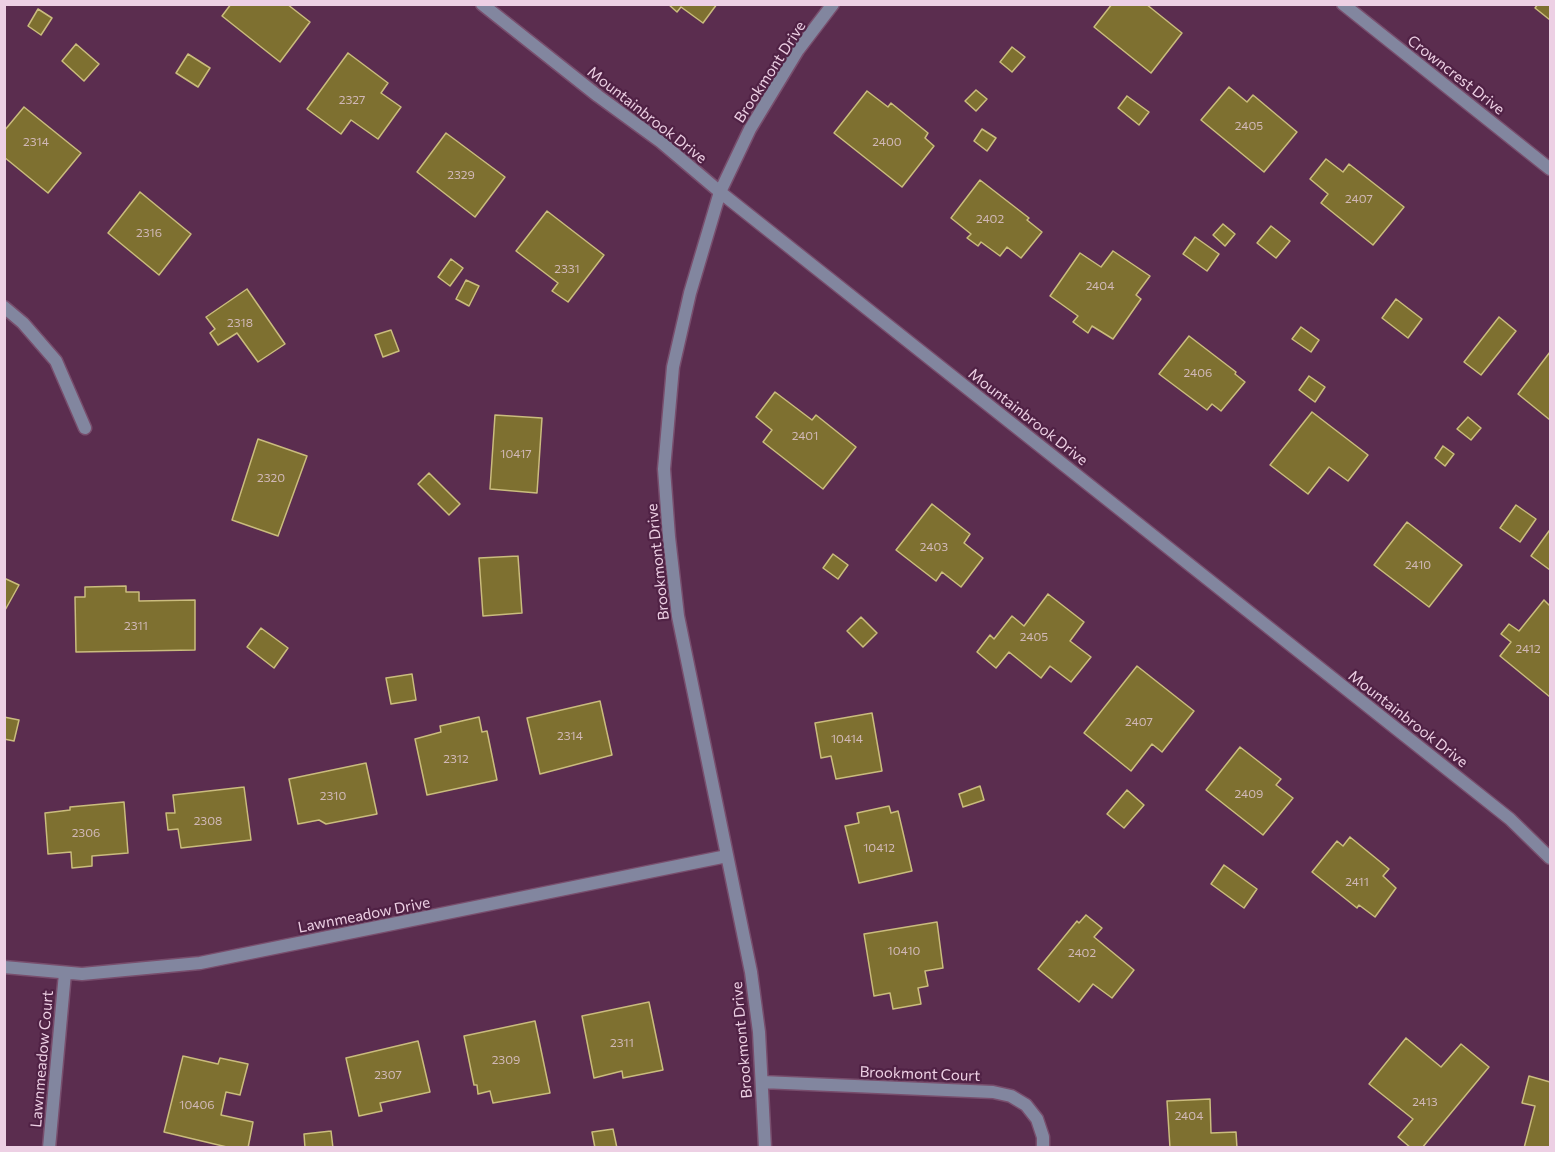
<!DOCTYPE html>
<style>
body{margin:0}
#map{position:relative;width:1555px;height:1152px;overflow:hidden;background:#5b2d4f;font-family:Commissioner,sans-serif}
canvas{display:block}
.frame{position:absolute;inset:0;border:6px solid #edd0e4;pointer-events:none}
</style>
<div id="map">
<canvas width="1555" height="1152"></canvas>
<div class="frame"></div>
</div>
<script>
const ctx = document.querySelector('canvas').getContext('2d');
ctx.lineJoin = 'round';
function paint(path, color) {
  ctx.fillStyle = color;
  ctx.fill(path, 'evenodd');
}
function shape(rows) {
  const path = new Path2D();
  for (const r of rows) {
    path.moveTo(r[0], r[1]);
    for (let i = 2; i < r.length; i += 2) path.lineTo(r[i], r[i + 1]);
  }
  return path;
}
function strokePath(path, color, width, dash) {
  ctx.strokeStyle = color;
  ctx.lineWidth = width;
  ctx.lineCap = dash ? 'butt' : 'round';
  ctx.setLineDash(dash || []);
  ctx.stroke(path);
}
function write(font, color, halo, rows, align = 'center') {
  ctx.font = font + ' Commissioner,sans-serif';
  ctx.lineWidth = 4.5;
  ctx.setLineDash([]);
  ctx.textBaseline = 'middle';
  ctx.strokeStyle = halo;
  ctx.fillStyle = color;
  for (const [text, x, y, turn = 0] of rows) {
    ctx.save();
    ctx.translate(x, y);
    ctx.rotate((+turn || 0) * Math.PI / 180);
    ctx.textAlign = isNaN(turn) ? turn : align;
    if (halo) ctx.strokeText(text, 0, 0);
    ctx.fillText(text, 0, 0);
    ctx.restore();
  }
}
const building = shape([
 [231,4,287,4,310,22,280,62,222,16,231,4],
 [668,4,717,4,703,23,681,7,677,12,668,4],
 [1112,4,1146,4,1182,33,1151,73,1094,27,1112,4],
 [1538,4,1550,4,1550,20,1535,8,1538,4],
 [38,9,52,18,41,35,28,26,38,9],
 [76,44,99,64,84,81,62,61,76,44],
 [1012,47,1025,57,1012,72,1000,62,1012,47],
 [348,53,388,83,381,93,401,107,378,139,351,120,341,134,307,109,348,53],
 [188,54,210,68,198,87,176,73,188,54],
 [1229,87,1247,102,1253,95,1297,132,1264,172,1201,120,1229,87],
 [976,90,987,99,976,111,965,101,976,90],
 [867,91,888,107,891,103,928,133,925,138,934,146,902,187,834,133,867,91],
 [1127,96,1149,112,1139,125,1118,108,1127,96],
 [24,107,81,153,48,193,4,157,4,131,24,107],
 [982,129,996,138,987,151,974,141,982,129],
 [446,133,505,177,475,217,417,172,446,133],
 [1326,159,1343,172,1349,164,1404,207,1373,245,1321,203,1328,194,1310,179,1326,159],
 [980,180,1029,218,1027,220,1042,232,1021,258,1007,247,1000,256,981,242,978,246,967,238,971,234,951,218,980,180],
 [140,192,191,234,159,275,108,233,140,192],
 [547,211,604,255,568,302,552,291,558,283,516,251,547,211],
 [1223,224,1235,234,1225,246,1213,235,1223,224],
 [1271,226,1290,241,1276,258,1257,243,1271,226],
 [1195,237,1219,254,1207,271,1183,254,1195,237],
 [1113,251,1150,276,1136,295,1141,299,1113,339,1092,326,1088,333,1073,322,1078,316,1050,296,1080,253,1101,267,1113,251],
 [451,259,463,268,450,286,438,277,451,259],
 [466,280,479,286,469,306,456,299,466,280],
 [247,289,285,344,258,362,237,333,218,345,210,333,215,329,206,317,247,289],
 [1396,299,1422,319,1408,338,1382,318,1396,299],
 [1499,317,1516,331,1481,375,1464,362,1499,317],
 [1301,327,1319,340,1311,352,1292,339,1301,327],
 [391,330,399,351,383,357,375,335,391,330],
 [1189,336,1236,372,1235,374,1245,382,1221,411,1212,404,1207,410,1159,374,1189,336],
 [1550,352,1550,420,1518,394,1550,352],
 [1309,376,1325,387,1315,402,1299,390,1309,376],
 [775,392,812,420,816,415,856,447,823,489,763,442,772,430,756,417,775,392],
 [1312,412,1368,455,1348,481,1329,467,1308,494,1270,465,1312,412],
 [495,415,542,418,537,493,490,489,495,415],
 [1468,417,1481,428,1471,440,1457,429,1468,417],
 [258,439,307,456,278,536,232,520,258,439],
 [1443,446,1454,454,1445,466,1435,458,1443,446],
 [429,473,460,504,449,515,418,484,429,473],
 [932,504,970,534,964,543,983,558,961,587,942,572,936,581,896,550,932,504],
 [1516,505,1536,519,1520,542,1500,528,1516,505],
 [1407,522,1462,565,1429,607,1374,565,1407,522],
 [1549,531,1550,532,1550,570,1531,556,1549,531],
 [833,554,848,565,838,579,823,568,833,554],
 [518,556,522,613,483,616,479,558,518,556],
 [4,578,19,585,4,612,4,578],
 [126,586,126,592,139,592,139,601,195,600,195,650,76,652,75,597,85,597,85,587,126,586],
 [1048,594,1084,622,1070,641,1091,657,1071,682,1050,666,1041,678,1009,652,996,668,977,652,990,635,994,639,1012,616,1024,626,1048,594],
 [1544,600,1550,606,1550,697,1500,656,1511,642,1501,634,1509,624,1519,631,1544,600],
 [861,617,877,633,863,647,847,631,861,617],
 [261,628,288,648,274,668,247,647,261,628],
 [1137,666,1194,711,1162,752,1152,744,1131,771,1084,733,1137,666],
 [412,674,416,700,391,704,386,678,412,674],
 [600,701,612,755,540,774,527,718,600,701],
 [872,713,882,771,836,779,831,756,821,758,815,723,872,713],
 [4,717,19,720,14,741,4,739,4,717],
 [479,717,482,732,487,731,497,780,427,795,415,739,441,732,440,726,479,717],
 [1240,747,1281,779,1276,785,1293,798,1263,835,1206,790,1240,747],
 [366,763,377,814,326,824,319,820,298,824,289,779,366,763],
 [980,786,984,800,963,807,959,794,980,786],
 [244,787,251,840,181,848,178,829,168,830,166,813,175,813,173,795,244,787],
 [1127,790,1144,805,1124,828,1107,814,1127,790],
 [124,802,128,853,92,856,92,866,72,868,71,852,48,854,45,813,70,810,70,807,124,802],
 [889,806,891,813,898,811,912,871,859,883,845,826,859,823,857,813,889,806],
 [1350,837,1389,869,1383,876,1396,888,1375,917,1359,905,1357,908,1312,872,1337,841,1343,846,1350,837],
 [1224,865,1257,889,1244,908,1211,884,1224,865],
 [1086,915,1102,928,1094,937,1134,970,1112,998,1093,984,1079,1002,1038,969,1077,921,1079,923,1086,915],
 [937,922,943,968,925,971,928,986,918,988,921,1004,893,1009,890,993,874,996,864,934,937,922],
 [649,1002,663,1070,623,1078,622,1071,594,1078,582,1016,649,1002],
 [535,1021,550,1093,493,1103,490,1091,478,1094,477,1085,474,1085,464,1036,535,1021],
 [1406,1038,1441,1067,1461,1044,1489,1067,1422,1148,1411,1148,1398,1137,1413,1119,1369,1084,1406,1038],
 [418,1041,430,1092,380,1103,382,1111,359,1116,346,1058,418,1041],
 [183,1056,218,1064,220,1058,248,1064,240,1095,226,1092,221,1115,253,1122,248,1148,231,1148,164,1132,183,1056],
 [1529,1076,1550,1082,1550,1148,1524,1148,1535,1106,1522,1103,1529,1076],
 [1210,1099,1211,1133,1236,1132,1237,1148,1170,1148,1167,1101,1210,1099],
 [613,1129,617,1148,595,1148,592,1132,613,1129],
 [331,1131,333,1148,305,1148,304,1134,331,1131]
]);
paint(building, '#7e7030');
strokePath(building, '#cabc7d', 1.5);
const street = shape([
 [482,4,598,96,661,142,720,192,1510,819,1550,858],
 [1343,4,1550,169],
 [4,307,23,323,56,361,85,428],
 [4,967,82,974,200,963,727,856],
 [762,1082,993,1092,1011,1096,1026,1105,1037,1119,1043,1137,1043,1148],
 [49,1148,65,973],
 [765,1148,759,1032,751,972,678,616,669,537,664,469,673,367,690,293,720,192,750,129,798,50,833,4]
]);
strokePath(street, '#784e6d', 15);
strokePath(street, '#82869f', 12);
write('12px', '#d1b8b7', null, [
 ["2327",352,100],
 ["2405",1249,126],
 ["2314",36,142],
 ["2400",887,142],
 ["2329",461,175],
 ["2407",1359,199],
 ["2402",990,219],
 ["2316",149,233],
 ["2331",567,269],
 ["2404",1100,286],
 ["2318",240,323],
 ["2406",1198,373],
 ["2401",805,436],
 ["10417",516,454],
 ["2320",271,478],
 ["2403",934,547],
 ["2410",1418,565],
 ["2311",136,626],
 ["2405",1034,637],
 ["2412",1528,649],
 ["2407",1139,722],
 ["2314",570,736],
 ["10414",847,739],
 ["2312",456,759],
 ["2409",1249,794],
 ["2310",333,796],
 ["2308",208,821],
 ["2306",86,833],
 ["10412",879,848],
 ["2411",1357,882],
 ["10410",904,951],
 ["2402",1082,953],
 ["2311",622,1043],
 ["2309",506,1060],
 ["2307",388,1075],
 ["2413",1425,1102],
 ["10406",197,1105],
 ["2404",1189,1116]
]);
write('15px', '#edd0e4', '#502245', [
 ["Brookmont Drive",770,72,-57],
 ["Crowncrest Drive",1456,75,38],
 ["Mountainbrook Drive",647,115,38],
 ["Mountainbrook Drive",1028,417,38],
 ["Brookmont Drive",658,562,-96],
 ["Mountainbrook Drive",1408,719,38],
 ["Lawnmeadow Drive",364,915,-11],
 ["Brookmont Drive",742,1040,-95],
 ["Lawnmeadow Court",42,1059,-85],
 ["Brookmont Court",920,1074,2]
]);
</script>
